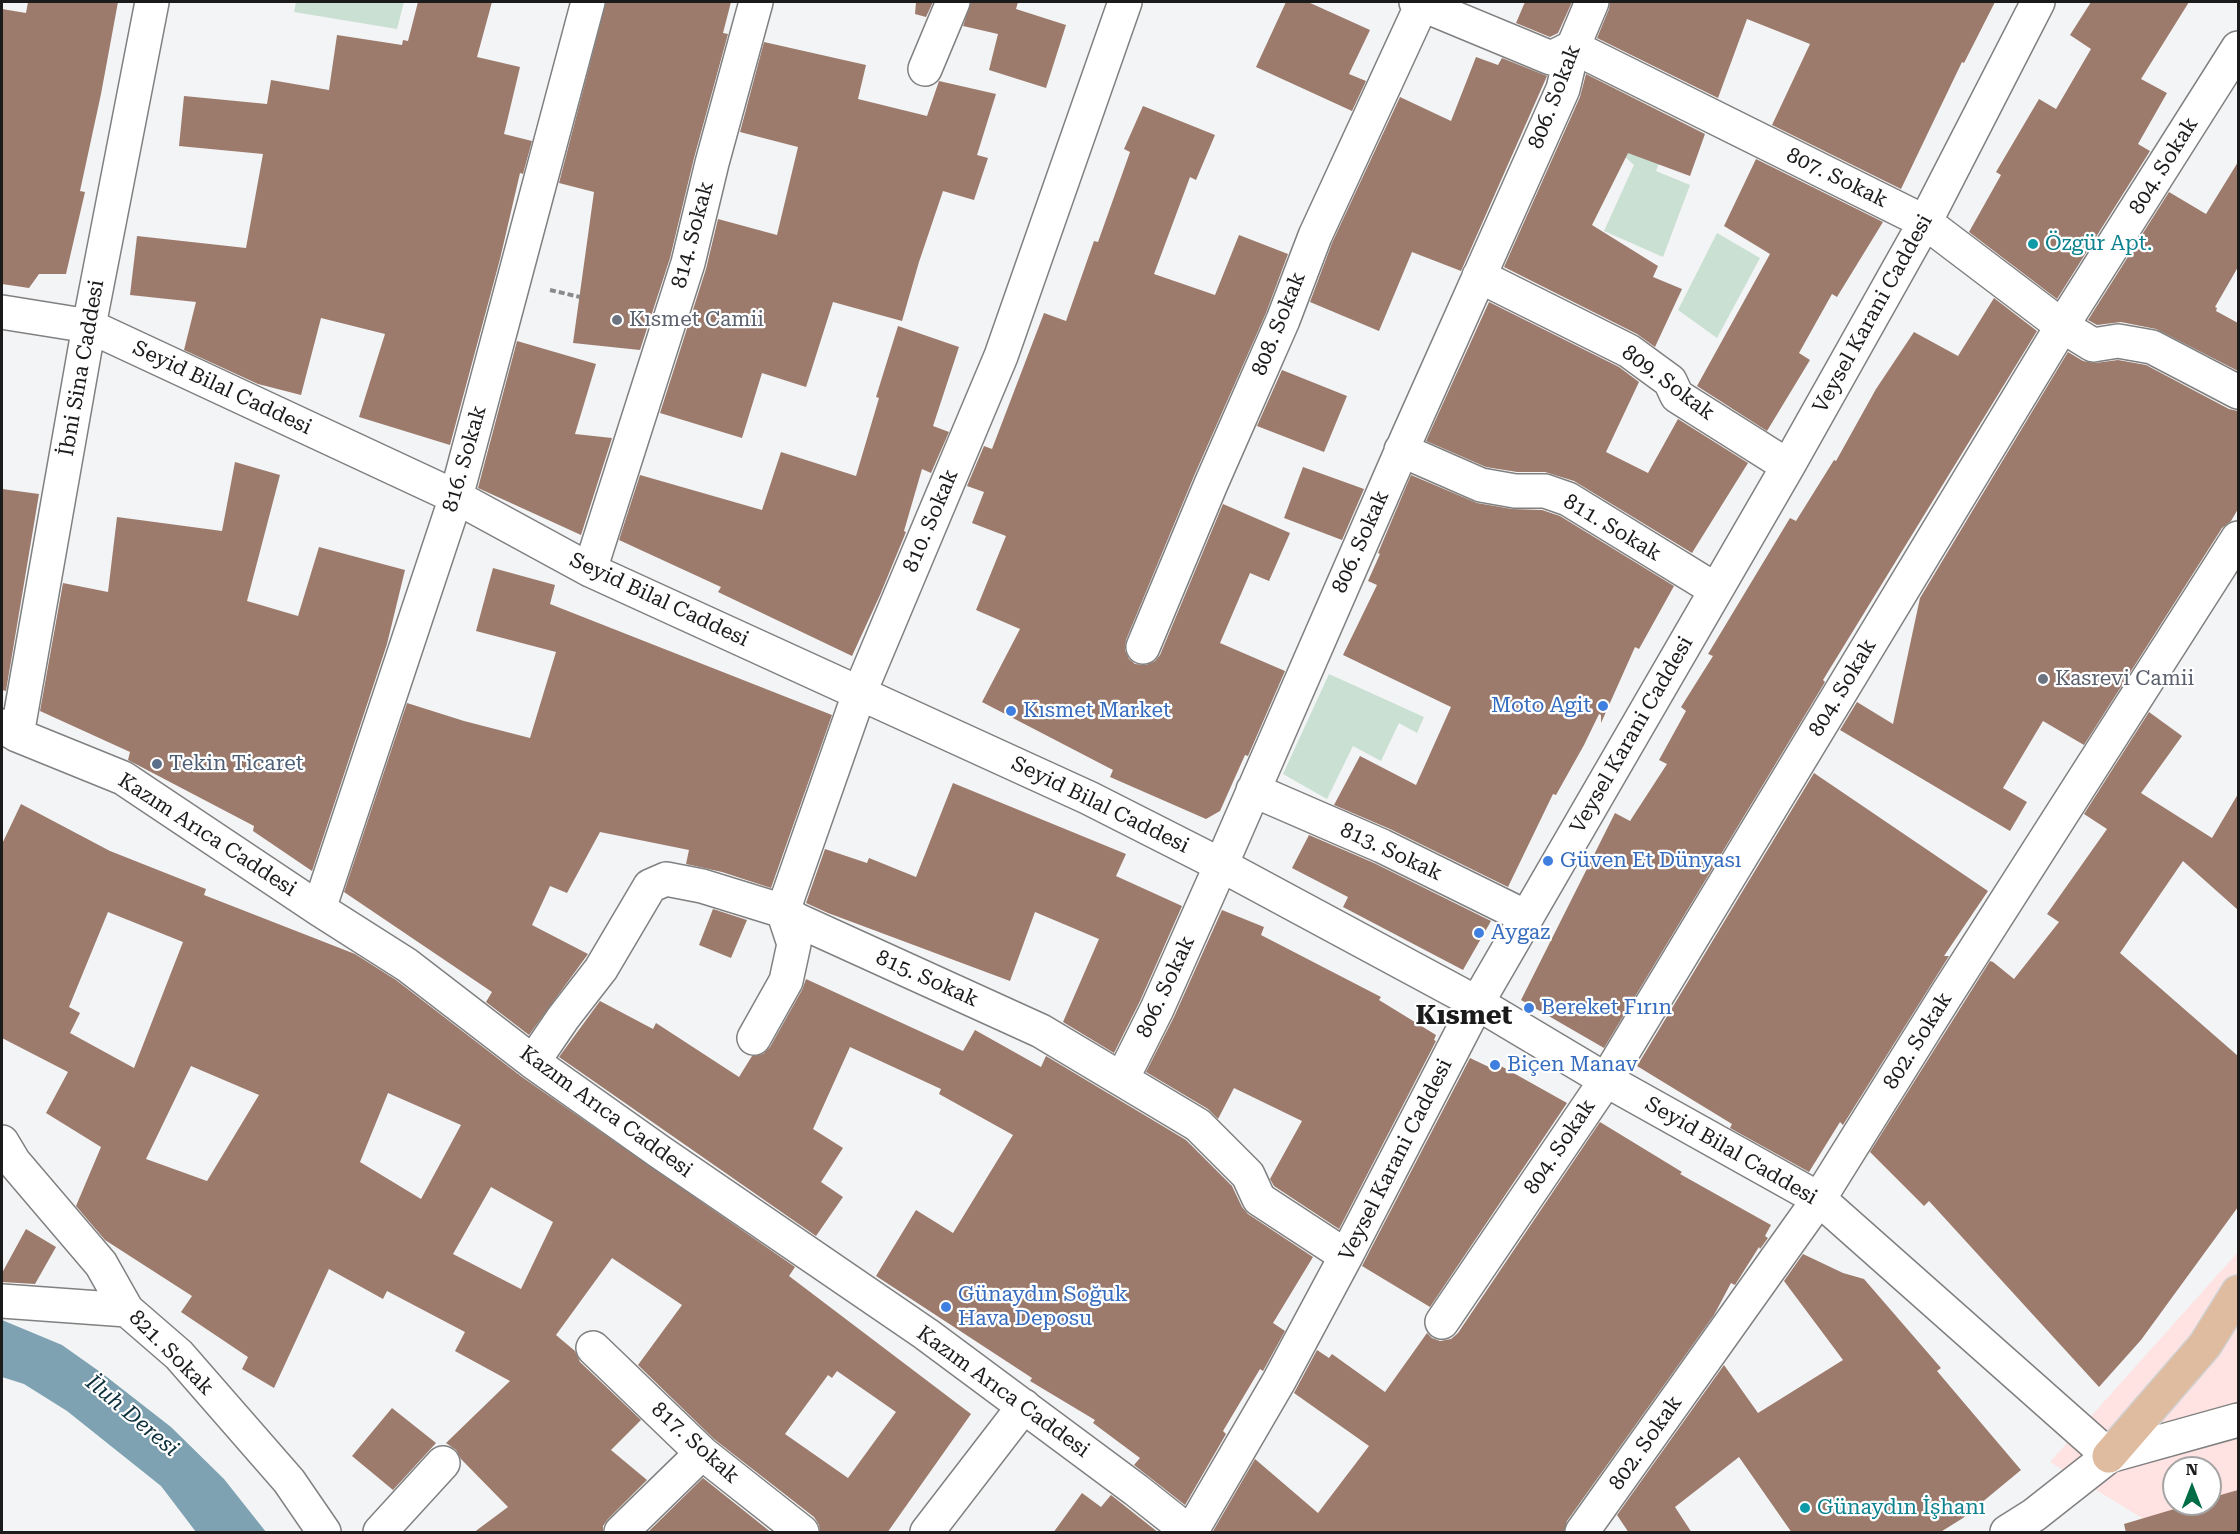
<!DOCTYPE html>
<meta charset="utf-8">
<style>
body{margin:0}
#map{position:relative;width:2240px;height:1534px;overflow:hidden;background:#f3f4f5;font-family:"Roboto Serif",serif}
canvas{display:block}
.frame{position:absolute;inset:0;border:3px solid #1b1b1b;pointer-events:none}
.north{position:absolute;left:2162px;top:1456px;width:60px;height:60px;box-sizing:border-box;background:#fff;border:2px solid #a4a4a4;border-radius:50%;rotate:0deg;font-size:16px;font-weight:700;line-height:24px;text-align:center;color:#1b1b1b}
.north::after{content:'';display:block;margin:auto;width:21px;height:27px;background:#006d46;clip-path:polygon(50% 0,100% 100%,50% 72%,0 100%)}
</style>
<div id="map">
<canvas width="2240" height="1534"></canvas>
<div class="frame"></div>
<div class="north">N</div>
</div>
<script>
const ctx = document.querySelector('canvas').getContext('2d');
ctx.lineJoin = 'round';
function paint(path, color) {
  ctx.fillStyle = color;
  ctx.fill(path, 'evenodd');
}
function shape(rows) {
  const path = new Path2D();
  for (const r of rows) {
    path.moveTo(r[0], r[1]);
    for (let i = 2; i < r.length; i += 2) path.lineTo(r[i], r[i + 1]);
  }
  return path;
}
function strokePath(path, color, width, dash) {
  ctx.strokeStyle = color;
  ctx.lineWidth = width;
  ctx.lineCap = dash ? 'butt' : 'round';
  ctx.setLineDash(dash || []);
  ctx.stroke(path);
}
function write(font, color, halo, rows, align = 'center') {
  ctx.font = font + ' "Roboto Serif",serif';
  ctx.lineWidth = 4.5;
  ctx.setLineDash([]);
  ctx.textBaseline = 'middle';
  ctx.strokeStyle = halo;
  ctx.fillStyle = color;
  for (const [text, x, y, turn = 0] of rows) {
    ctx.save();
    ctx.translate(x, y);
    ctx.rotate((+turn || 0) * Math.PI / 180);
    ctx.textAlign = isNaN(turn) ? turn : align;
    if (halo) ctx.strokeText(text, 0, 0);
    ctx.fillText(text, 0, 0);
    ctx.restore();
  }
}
paint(shape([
 [2238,1252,2238,1532,2165,1532,2050,1462],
 [2174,1468,2210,1468,2210,1504,2174,1504]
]), '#fee3e2');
paint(shape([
 [296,2,404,2,397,29,294,12],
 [1643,106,1677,119,1656,171,1690,185,1663,257,1604,231,1634,165,1621,153],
 [1717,233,1760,258,1717,338,1678,310],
 [1329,674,1424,717,1417,733,1399,723,1381,761,1353,746,1327,799,1283,774]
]), '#cae0d2');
paint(shape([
 [2,1320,62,1345,103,1374,171,1427,224,1479,266,1532,196,1532,161,1486,67,1411,24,1384,2,1377]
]), '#7ea2b2');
paint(shape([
 [28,2,118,2,101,94,80,191,85,192,66,274,39,274,29,288,2,284,2,9,26,13],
 [418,2,492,2,477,57,520,67,504,134,532,141,523,174,520,173,500,259,450,445,359,417,385,334,321,318,301,395,258,384,184,350,196,302,130,295,137,236,246,248,263,154,179,146,184,96,267,104,271,80,329,90,337,35,402,45,403,40,408,41],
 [606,2,731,2,723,33,728,34,694,158,670,258,640,350,573,343,594,192,559,183],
 [916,2,933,2,926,17,915,14],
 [971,2,1018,2,1016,9,1066,25,1046,88,989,70,998,34,963,26],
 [1286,2,1308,2,1370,30,1349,74,1366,81,1352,111,1256,67],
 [1525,2,1572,2,1558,33,1550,37,1516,23],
 [1610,2,1995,2,1964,63,1962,62,1901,189,1772,125,1810,44,1747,19,1718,98,1597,38,1609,9],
 [2091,2,2189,2,2141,79,2167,93,2138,144,2150,151,2057,299,1969,232,2001,175,1996,172,2039,99,2056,109,2091,49,2070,35],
 [764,42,866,65,858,99,927,116,939,81,996,94,977,155,988,158,974,200,943,191,919,262,902,321,833,302,806,387,762,373,742,438,660,413,706,269,718,219,777,235,798,147,740,132],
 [1476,57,1498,65,1502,58,1547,76,1461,271,1412,252,1379,331,1310,302,1332,243,1400,97,1451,121],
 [1586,74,1705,134,1690,176,1628,153,1592,225,1658,266,1653,277,1682,289,1655,347,1637,334,1504,267,1580,97],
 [1143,106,1215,135,1196,180,1190,177,1154,274,1215,295,1239,235,1288,254,1266,313,1194,476,1126,640,1125,650,1129,659,1135,664,1146,665,1155,661,1160,655,1223,504,1290,533,1269,581,1250,573,1220,643,1285,671,1248,756,1245,755,1220,811,1206,819,1110,777,1113,770,982,702,1020,629,976,610,1006,536,972,523,984,492,967,486,984,446,992,449,1044,313,1066,321,1094,241,1098,242,1130,152,1124,149],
 [1756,159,1883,222,1837,297,1832,294,1799,353,1810,360,1767,431,1697,386,1770,254,1724,226],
 [2238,162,2238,267,2215,307,2217,308,2216,311,2238,323,2238,371,2156,329,2121,322,2097,325,2088,320,2169,192,2206,214],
 [1994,298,2037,331,1823,680,1825,682,1604,1048,1521,1000,1615,813,1630,821,1667,764,1659,760,1686,711,1681,707,1713,656,1708,654,1790,518,1796,521,1834,460,1836,461,1876,389,1914,332,1958,356],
 [1489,302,1619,367,1639,382,1606,452,1648,473,1678,419,1748,463,1692,553,1574,481,1545,472,1517,472,1486,467,1426,441],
 [898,326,959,347,933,426,949,432,931,473,922,469,904,531,906,532,880,595,852,656,718,592,721,587,619,540,640,475,762,510,781,452,856,476,879,398,876,397],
 [517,341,596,364,575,434,612,438,581,535,478,488],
 [2068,352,2083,361,2095,363,2118,360,2146,365,2229,409,2238,411,2238,509,2231,521,2222,528,2084,745,2043,721,2003,788,2027,802,2010,831,1840,730,1857,702,1893,724,1920,598],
 [1282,370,1347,396,1324,452,1257,426],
 [235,462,280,475,247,601,298,616,319,547,405,570,387,644,312,871,253,831,254,826,128,760,130,752,40,711,63,583,108,592,117,517,222,531],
 [1303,467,1364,489,1342,540,1284,518],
 [1411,475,1477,503,1512,509,1542,510,1560,516,1674,586,1639,649,1635,647,1601,723,1601,715,1599,714,1584,745,1556,795,1553,794,1508,887,1390,829,1334,805,1360,756,1416,785,1451,707,1343,655,1377,585,1368,581,1380,554,1378,553],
 [2,489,39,494,6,691,2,690],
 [493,568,555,585,550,604,832,715,771,888,722,872,686,864,689,850,600,832,567,893,550,886,532,925,588,954,529,1035,486,1002,492,992,344,892,407,703,464,721,530,738,556,652,476,631],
 [2149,712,2182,736,2141,793,2212,838,2238,794,2238,910,2183,861,2120,953,2238,1056,2238,1207,2141,1340,2099,1387,1929,1201,1924,1206,1870,1152,1990,961,1993,962,2014,979,2059,922,2047,914,2107,829,2084,814],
 [1814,773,1988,891,1944,956,1949,956,1843,1125,1840,1122,1809,1172,1730,1128,1732,1124,1637,1066],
 [953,783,1126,854,1116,876,1182,906,1140,1001,1114,1053,1063,1022,1099,939,1035,912,1010,981,828,913,806,903,825,849,867,863,869,858,916,877],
 [21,804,110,851,206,889,204,895,355,954,396,980,522,1077,795,1267,789,1276,971,1414,887,1533,820,1533,819,1525,814,1517,714,1439,638,1365,682,1305,612,1258,556,1335,575,1351,580,1362,641,1420,611,1450,647,1480,608,1519,603,1526,603,1533,473,1533,508,1507,461,1459,456,1450,446,1443,510,1381,455,1351,465,1332,387,1291,383,1299,329,1269,274,1388,242,1369,248,1357,181,1312,192,1296,105,1240,76,1206,101,1147,46,1113,68,1072,2,1038,2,844],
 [108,912,183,942,134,1068,70,1033,80,1013,69,1007],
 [191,1066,259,1095,207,1181,146,1159],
 [388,1093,461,1125,421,1199,360,1162],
 [491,1187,553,1222,521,1289,453,1254],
 [837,1371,896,1412,848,1478,785,1434,828,1375,832,1378],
 [1309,835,1374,863,1491,921,1463,970,1343,907,1348,897,1292,868],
 [713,909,747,920,731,958,699,945],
 [1222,910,1264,927,1261,935,1381,997,1379,1000,1436,1035,1434,1040,1436,1041,1339,1229,1274,1186,1270,1179,1302,1121,1234,1088,1218,1119,1208,1109,1146,1072,1174,1017],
 [806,979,963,1051,975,1030,1041,1067,1046,1056,1186,1140,1232,1186,1242,1207,1248,1214,1313,1257,1273,1323,1285,1331,1263,1371,1260,1369,1223,1431,1226,1434,1185,1505,1134,1465,1140,1458,1093,1423,1095,1420,1030,1381,1032,1378,876,1276,916,1210,953,1233,1013,1135,939,1094,941,1089,850,1047,813,1129,843,1148,821,1182,843,1197,816,1236,559,1057,600,1001,653,1029,656,1023,739,1077,752,1056,763,1054,770,1047,802,990],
 [1470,1058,1489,1067,1492,1061,1567,1103,1430,1307,1362,1266],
 [1600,1122,1682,1172,1680,1174,1771,1225,1765,1236,1768,1238,1760,1249,1759,1247,1735,1285,1731,1283,1714,1315,1567,1521,1564,1533,1212,1533,1255,1459,1318,1513,1369,1446,1294,1393,1317,1350,1329,1358,1332,1354,1385,1392,1427,1333,1432,1338,1440,1341,1451,1339,1458,1333],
 [26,1229,56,1247,35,1284,2,1282,2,1273],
 [1803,1254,1843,1273,1864,1279,1941,1368,1937,1371,2021,1470,1963,1518,1939,1533,1792,1533,1739,1457,1675,1507,1692,1533,1629,1533,1617,1515,1724,1365,1758,1413,1843,1360,1784,1281],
 [392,1408,436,1443,393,1490,352,1456],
 [703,1478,772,1533,647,1533],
 [2238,1490,2238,1533,2126,1533,2124,1524,2191,1504,2210,1504,2210,1498],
 [1082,1493,1101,1507,1111,1495,1159,1533,1053,1533]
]), '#9c7b6d');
const minor = shape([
 [1416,2,1551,58,1573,47,1925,222,2062,326,2093,345,2118,341,2152,347,2238,392],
 [925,69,953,2],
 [1479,276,1629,351,1670,381,1677,396,1788,466],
 [2,312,89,326,456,497,590,570,1089,798,1221,865,1477,1003,1606,1080,1819,1199,2109,1456],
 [1401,450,1481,485,1515,491,1545,491,1568,499,1716,590],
 [590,570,688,263,712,163,756,2],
 [1143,647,1211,484,1283,320,1315,236,1422,4],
 [2,726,17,735,123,778,319,909,407,965,533,1062,660,1152,926,1334,1136,1490,1189,1532],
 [17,735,89,326,152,2],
 [1253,790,1382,846,1526,917],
 [319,909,456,497,588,2],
 [754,1038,786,981,794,944,783,911,859,694,1001,356,1125,2],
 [533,1062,563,1018,601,969,650,886,666,879,702,886,783,911,797,920,1041,1031,1198,1125,1248,1175,1259,1199,1346,1256],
 [1122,1079,1157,1009,1221,865,1408,436,1563,89,1573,47,1592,2],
 [2,1142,14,1162,101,1264,127,1310,179,1355,289,1481,324,1532],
 [2,1301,127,1310],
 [1442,1322,1606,1080,2062,326,2238,48],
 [593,1348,702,1453,802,1532],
 [380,1532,443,1463],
 [621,1532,702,1453],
 [927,1532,1024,1406],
 [1191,1532,1279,1381,1346,1256,1477,1003,1788,466,1925,222,2038,2],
 [1582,1532,1819,1199,1945,997,2238,538],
 [2007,1532,2034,1515,2109,1456,2238,1420]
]);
const major = shape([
 [2109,1456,2205,1345,2238,1292]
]);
strokePath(minor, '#808081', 36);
strokePath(major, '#d1d1d1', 36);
strokePath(shape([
 [550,290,580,297]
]), '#898a8a', 4, [6, 3]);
strokePath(minor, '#fff', 33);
strokePath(major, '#dfbba0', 33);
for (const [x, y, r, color] of [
 [2033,244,6,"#0f9aa8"],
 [617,320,6,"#6b7280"],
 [2043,679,6,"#6b7280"],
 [1603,706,6,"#3f7fe0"],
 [1011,711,6,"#3f7fe0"],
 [157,764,6,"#5c6f8a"],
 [1548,861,6,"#3f7fe0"],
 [1479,933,6,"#3f7fe0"],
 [1529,1008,6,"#3f7fe0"],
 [1495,1065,6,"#3f7fe0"],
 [946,1307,6,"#3f7fe0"],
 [1805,1508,6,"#0f9aa8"]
]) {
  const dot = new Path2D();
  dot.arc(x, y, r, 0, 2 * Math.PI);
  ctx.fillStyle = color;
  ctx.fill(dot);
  strokePath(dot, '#fff', 2);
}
write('21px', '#1b1b1b', '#fff', [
 ["806. Sokak",1555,97,-69],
 ["804. Sokak",2164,166,-58],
 ["807. Sokak",1837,178,26],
 ["814. Sokak",693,235,-75],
 ["Veysel Karani Caddesi",1873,314,-61],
 ["808. Sokak",1279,324,-68],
 ["İbni Sina Caddesi",82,368,-80],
 ["809. Sokak",1668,383,37],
 ["Seyid Bilal Caddesi",222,388,25],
 ["816. Sokak",465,459,-74],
 ["810. Sokak",931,521,-67],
 ["811. Sokak",1612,528,31],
 ["806. Sokak",1361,542,-66],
 ["Seyid Bilal Caddesi",659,600,25],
 ["804. Sokak",1843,688,-59],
 ["Veysel Karani Caddesi",1632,735,-60],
 ["Seyid Bilal Caddesi",1100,805,26],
 ["Kazım Arıca Caddesi",207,835,33],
 ["813. Sokak",1391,852,25],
 ["815. Sokak",927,979,24],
 ["806. Sokak",1166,987,-65],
 ["802. Sokak",1918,1041,-58],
 ["Kazım Arıca Caddesi",606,1112,36],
 ["804. Sokak",1560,1147,-56],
 ["Seyid Bilal Caddesi",1731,1151,30],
 ["Veysel Karani Caddesi",1396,1160,-63],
 ["821. Sokak",171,1353,45],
 ["Kazım Arıca Caddesi",1003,1392,36],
 ["817. Sokak",695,1443,42],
 ["802. Sokak",1646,1443,-55]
]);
write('21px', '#0d838f', '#fff', [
 ["Özgür Apt.",2045,244],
 ["Günaydın İşhanı",1817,1508]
], 'left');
write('21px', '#5b616d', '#fff', [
 ["Kısmet Camii",629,320],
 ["Kasrevi Camii",2055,679]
], 'left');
write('21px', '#366cbe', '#fff', [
 ["Moto Agit",1591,706,"right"],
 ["Kısmet Market",1023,711],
 ["Güven Et Dünyası",1560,861],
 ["Aygaz",1491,933],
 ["Bereket Fırın",1541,1008],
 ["Biçen Manav",1507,1065],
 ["Günaydın Soğuk",958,1295],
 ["Hava Deposu",958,1319]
], 'left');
write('21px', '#4e5e75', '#fff', [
 ["Tekin Ticaret",169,764]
], 'left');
write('italic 22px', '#0d303d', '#fff', [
 ["İluh Deresi",132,1416,40]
]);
write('bold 27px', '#1b1b1b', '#fff', [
 ["Kısmet",1464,1016]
]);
</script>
